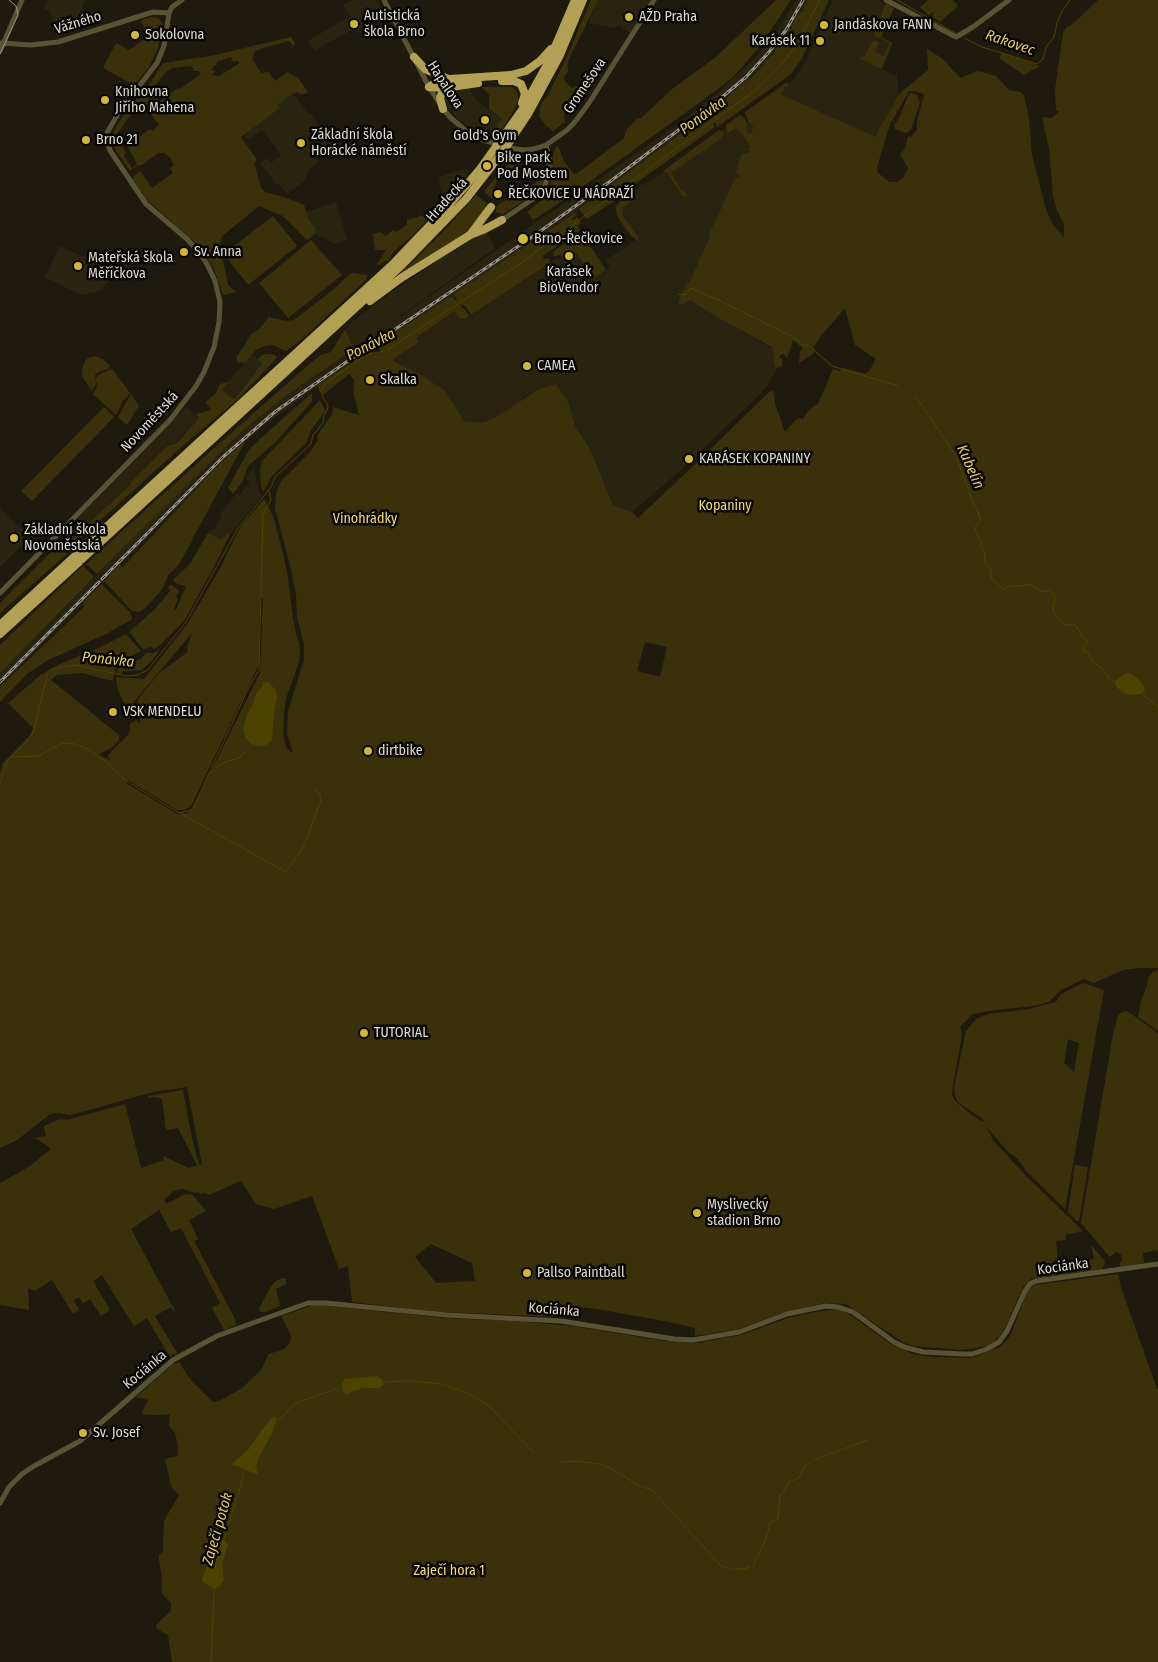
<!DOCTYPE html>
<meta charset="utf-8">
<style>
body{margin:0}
canvas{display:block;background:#1e1b0e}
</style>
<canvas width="1158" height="1662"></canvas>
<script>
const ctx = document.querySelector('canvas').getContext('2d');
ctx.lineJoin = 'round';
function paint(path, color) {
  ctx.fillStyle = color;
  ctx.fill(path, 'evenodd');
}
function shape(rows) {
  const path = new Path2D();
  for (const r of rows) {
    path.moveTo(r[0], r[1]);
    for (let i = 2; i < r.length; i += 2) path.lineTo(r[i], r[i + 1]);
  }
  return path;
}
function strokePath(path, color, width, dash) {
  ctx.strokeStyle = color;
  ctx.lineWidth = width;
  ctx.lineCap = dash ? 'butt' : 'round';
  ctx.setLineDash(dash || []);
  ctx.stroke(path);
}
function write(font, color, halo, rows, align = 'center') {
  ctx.font = font + ' "Fira Sans Condensed",sans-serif';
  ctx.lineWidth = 5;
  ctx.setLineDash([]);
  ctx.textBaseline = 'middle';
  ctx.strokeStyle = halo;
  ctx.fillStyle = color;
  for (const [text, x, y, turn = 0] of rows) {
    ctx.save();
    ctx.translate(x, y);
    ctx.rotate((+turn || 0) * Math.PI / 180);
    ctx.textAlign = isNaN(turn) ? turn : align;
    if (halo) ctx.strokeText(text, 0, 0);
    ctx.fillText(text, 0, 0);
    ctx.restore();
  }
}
paint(shape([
 [48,0,85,0,82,5,88,25,63,33,64,35,57,37,50,12,43,9],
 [352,0,376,0,386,15,356,31,354,29,327,43,315,51,308,41,350,16,343,5],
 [598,0,651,0,630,33,618,25,615,28,588,23],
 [796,0,807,0,788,33,761,67,736,91,683,132,579,209,463,289,333,375,262,427,218,466,0,687,0,673,211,459,256,419,284,397,354,349,346,329,354,320,467,239,486,231,495,248,358,346,677,125,716,94,753,60,773,37],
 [833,0,877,0,893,9,881,37,893,43,882,69,894,75,897,73,898,95,894,104,879,128,876,138,782,95,786,86,795,78,805,63],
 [468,87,478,102,499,117,505,125,497,137,486,133,474,131,456,117,445,102,444,93,447,90],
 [293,93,309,114,311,113,332,145,318,156,317,163,308,170,306,180,287,194,278,183,276,184,260,163,267,158,271,163,281,155,262,130,248,140,244,134,280,108,277,104],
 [742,117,747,123,750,121,757,132,747,139,753,148,689,283,690,299,720,319,772,348,775,366,777,369,767,386,759,395,682,469,632,512,613,505,590,449,575,426,569,404,527,395,516,405,493,419,481,423,464,421,445,393,423,376,393,361,395,358,419,342,416,338,456,311,463,321,557,258,561,261,563,257,574,251,594,279,606,271,610,267,606,260,636,240,621,220,620,210,630,195],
 [469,168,465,178,445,202,438,177],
 [336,202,347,240,335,244,313,233,304,213],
 [60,246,84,257,85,256,94,260,116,271,116,274,99,291,81,295,45,277],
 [252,354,262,362,235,399,227,395,222,390],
 [186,407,199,419,175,443,167,445,131,483,70,540,63,533],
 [254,468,259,492,262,496,224,542,208,533,210,530,212,531,222,517,220,514,236,494,239,496,250,482,246,479,247,476],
 [0,508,30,537,26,541,29,544,26,548,22,545,0,567]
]), '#292410');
paint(shape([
 [591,0,598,0,567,63,568,71,564,77,565,82,572,88,580,85,583,98,575,109,570,110,564,114,565,122,553,131,545,124,539,116,541,104,549,93,565,61],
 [776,0,791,0,760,46,736,74,718,89,574,193,533,220,527,212,550,194,553,153,555,148,558,146,564,162,575,175,624,138,627,129,638,118,640,119,671,90,716,57],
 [807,0,829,0,801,60,790,75,717,127,716,123,714,123,713,124,715,127,622,193,614,201,587,219,579,209,691,126,694,126,694,124,722,102,750,78,751,78,763,65,765,64,765,62,771,55,774,55,774,51,788,33,789,29,792,29,791,25,794,23,795,19,801,11,803,11,803,8],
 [928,0,953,0,958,6,940,22,932,17,934,13,933,12,929,15,920,7],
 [1098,0,1158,0,1158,968,1138,968,1123,970,1094,983,1084,979,1061,990,1050,1001,1042,1004,1032,1006,988,1011,973,1014,960,1027,962,1035,952,1090,952,1095,955,1101,972,1115,983,1122,984,1120,959,1103,955,1096,954,1088,966,1031,977,1018,989,1014,1029,1009,1056,1002,1061,994,1083,983,1104,990,1065,1209,1027,1172,1018,1159,1009,1153,985,1125,993,1140,1025,1175,1083,1231,1066,1235,1066,1240,1056,1241,1058,1260,1053,1261,1053,1265,1094,1259,1091,1245,1104,1260,1105,1263,1102,1269,1031,1279,1023,1287,1004,1330,995,1341,990,1345,982,1347,961,1350,915,1346,904,1343,846,1304,825,1303,810,1306,786,1312,738,1329,695,1336,695,1328,669,1322,598,1309,562,1305,560,1317,445,1312,411,1309,352,1302,348,1266,339,1269,312,1196,274,1209,256,1204,241,1181,209,1195,204,1193,200,1194,199,1192,195,1193,182,1189,173,1191,164,1200,166,1204,185,1194,193,1195,206,1211,189,1220,201,1245,198,1239,195,1241,193,1239,236,1321,235,1323,237,1325,224,1330,212,1308,220,1303,181,1228,171,1232,159,1210,131,1229,175,1311,174,1312,171,1307,155,1316,177,1353,176,1355,175,1353,170,1357,147,1318,134,1326,102,1275,93,1281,110,1310,101,1316,90,1299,83,1303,79,1297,74,1300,79,1310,73,1314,52,1280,35,1291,28,1288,29,1310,0,1305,0,1183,30,1166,51,1149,42,1142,35,1138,46,1136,44,1126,60,1119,67,1120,125,1104,141,1168,164,1160,163,1156,189,1168,197,1165,178,1128,166,1130,162,1099,154,1097,148,1098,148,1096,183,1090,191,1134,199,1165,202,1164,187,1087,153,1092,71,1115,57,1113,50,1114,17,1140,0,1148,0,773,3,763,31,734,33,728,8,703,42,674,62,663,101,647,126,634,141,651,121,661,115,668,113,681,82,673,57,675,51,680,119,735,119,740,111,748,99,754,103,757,110,760,108,756,110,753,128,735,130,729,130,724,136,720,141,724,136,710,139,708,137,704,139,698,159,673,188,652,187,647,192,633,132,704,135,717,128,717,124,703,118,690,116,677,144,679,188,623,218,572,241,526,264,499,273,516,282,549,288,577,293,619,300,649,299,662,286,698,284,712,283,733,286,748,291,752,293,752,287,734,288,711,304,660,304,644,297,617,296,594,291,569,275,508,276,495,279,485,282,480,311,451,318,440,317,436,332,414,333,407,359,415,354,395,354,379,349,374,324,394,319,391,318,385,370,350,374,355,381,352,378,347,379,343,452,296,455,300,457,299,453,295,576,212,577,214,571,220,574,220,577,217,581,223,577,226,580,230,543,256,544,259,548,258,550,260,549,267,545,266,471,315,465,306,464,306,462,304,461,306,462,308,464,308,469,316,465,319,461,319,455,311,416,338,419,342,395,358,393,361,423,376,445,391,464,421,481,423,493,419,539,389,556,384,569,404,575,426,590,449,613,505,632,512,638,518,687,472,768,393,773,390,776,407,785,432,792,424,798,418,803,419,810,409,818,404,833,369,839,371,843,368,866,374,869,371,876,359,855,345,845,308,820,337,813,348,815,349,813,354,799,363,800,352,803,348,793,340,787,358,783,353,779,357,782,359,782,366,779,368,778,365,777,369,775,366,772,347,720,319,690,300,684,304,679,304,679,300,687,282,689,283,710,237,708,234,716,220,735,178,738,179,740,176,736,173,741,155,750,152,748,149,751,147,737,127,728,133,726,129,726,125,740,115,743,117,747,123,746,127,748,134,752,132,752,130,754,128,748,121,745,112,787,82,789,85,785,86,782,95,876,137,879,128,894,104,898,95,928,70,927,49,943,59,960,78,978,71,996,76,1009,90,1021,92,1024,95,1029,119,1032,155,1045,206,1052,224,1064,238,1064,224,1057,210,1053,195,1049,148,1042,117,1052,118,1059,112,1056,110,1055,90,1063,33,1066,28,1075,22],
 [909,91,915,91,924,94,917,122,917,130,911,137,908,136,905,149,900,154,908,168,904,177,897,182,889,182,877,172,877,167,890,124],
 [260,598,263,598,260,673,193,808,187,813,179,815,126,783,128,780,177,810,185,810,191,806,259,664],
 [645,642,667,647,660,677,637,671],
 [1068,1039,1079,1043,1074,1072,1064,1063],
 [431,1244,472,1263,475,1281,436,1283,415,1257],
 [888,3,894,8,881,37,892,43,882,68,880,68,858,58,865,56,872,42,875,41,879,43,875,52,884,56,890,43,874,35,884,7],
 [151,17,158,18,162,23,158,48,149,67,134,85,103,68,116,43,129,50,150,35,140,21],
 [291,37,295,43,292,49,291,48,293,46,289,41,260,49,254,52,253,60,261,73,269,72,275,81,288,72,290,74,298,78,308,92,304,94,300,94,297,92,294,94,293,93,278,104,280,108,241,137,257,160,254,163,261,188,265,192,287,198,304,205,309,221,311,221,312,226,314,226,316,233,307,240,283,216,259,206,221,237,220,246,228,285,236,292,223,295,214,269,199,246,147,200,133,181,133,177,140,171,152,188,173,173,170,168,174,165,170,157,164,153,158,153,142,165,138,165,130,171,111,143,110,138,124,114,141,92,149,85,163,63,210,56],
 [231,57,233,62,237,60,240,63,218,77,216,75,213,76,212,74,215,72,212,70,214,65,217,66,216,63,220,60,222,62,222,60],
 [192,66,194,71,199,71,201,74,180,89,178,88,160,101,152,89,167,71,172,68],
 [143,103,159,125,152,131,150,129,129,144,128,147,137,164,132,168,124,156,126,154,117,134,137,106],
 [1002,53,1014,57,1040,66,1024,75,999,58],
 [482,87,512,87,517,92,518,99,516,107,498,135,493,132,501,120,499,116,489,109,489,95],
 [911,93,917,95,920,102,911,130,906,133,895,129,894,126,900,116,909,94],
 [719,130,724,133,721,139,672,172,668,168,682,191,683,190,687,195,684,197,705,229,666,171,664,172,663,171],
 [515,158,523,158,522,160,509,171,498,179,492,192,492,199,484,192,486,189,496,176],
 [543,174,546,176,542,187,533,195,503,214,496,212,496,208,498,205,534,184,540,180],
 [652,178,630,195,633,200,623,207,622,209,622,215,639,238,636,240,634,237,632,237,620,221,617,214,616,208,617,205,629,194],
 [476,195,486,203,486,210,471,230,399,275,440,235],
 [424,215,428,219,410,238,393,252,389,260,376,266,386,250,375,250,373,234,380,232,386,236,393,230,397,232,407,225,407,220],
 [273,216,297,246,248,285,224,254],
 [581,232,606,270,594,279,575,252,563,257,561,261,557,258,560,260,562,259,561,254,555,257,553,255,554,251],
 [311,240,342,275,288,318,259,283],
 [351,273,368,275,366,280,301,340,286,351,273,345,265,346,256,350,245,363,237,362,237,356,245,345,250,335,259,329,269,317,285,321,294,320,333,290],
 [345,329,354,349,284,397,241,432,97,574,86,564,203,458,307,366,321,355,331,352],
 [271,354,277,356,274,361,237,400,188,441,72,546,70,540,131,484,131,482,167,446,177,443,199,418,196,414,211,410,206,402,216,393,220,384,229,382,222,390,227,395,235,399,262,363,258,359,262,355],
 [94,356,103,359,110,366,108,369,100,371,95,375,96,384,92,391,83,378,82,369,85,361,88,358],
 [112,369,130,393,122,402,121,406,116,415,93,394,97,388,96,379,98,375],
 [312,393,312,401,277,441,248,466,242,482,233,494,228,488,249,450,260,439],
 [131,394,139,406,127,425,118,417],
 [320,400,325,411,311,430,306,443,272,476,263,492,261,485,260,469,262,461],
 [104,407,114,417,32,501,21,491],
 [246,440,194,536,192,537,193,539,178,566,169,574,161,591,145,608,139,612,132,611,104,581,120,565,123,567,214,470],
 [208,533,221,540,228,533,230,533,230,535,213,569,184,621,159,646,154,649,151,647,143,649,129,632,155,609,171,590,168,588,171,584,179,591,176,597,178,599,174,609,176,610,186,586,177,584,173,580,190,564],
 [58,545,67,554,0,613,0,603],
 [83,566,94,577,0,673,0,645],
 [101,584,130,612,132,618,131,620,106,634,48,660,27,674,0,702,0,687,84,607,83,603],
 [160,649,152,661,142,670,123,671,121,674,117,673,118,669,132,662,141,659,146,653,154,653],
 [1158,970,1158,1031,1138,1017,1141,1001,1147,986,1148,978,1152,973],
 [1127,1011,1158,1033,1158,1255,1157,1250,1143,1253,1144,1263,1121,1267,1119,1264,1122,1261,1121,1254,1116,1252,1110,1257,1081,1223,1113,1034,1118,1015,1122,1012],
 [1075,1165,1088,1167,1079,1221,1076,1221,1068,1212],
 [1118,1274,1121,1288,1157,1389,1158,1389,1158,1662,172,1662,168,1635,157,1629,156,1625,171,1611,171,1603,162,1594,162,1579,159,1559,159,1555,163,1551,164,1521,179,1495,171,1486,165,1459,178,1456,178,1446,175,1433,169,1426,170,1414,158,1415,142,1414,148,1400,136,1397,173,1364,179,1362,189,1378,212,1401,215,1402,221,1400,241,1389,261,1370,269,1354,284,1349,290,1343,291,1336,282,1317,282,1316,311,1306,318,1305,444,1318,515,1321,572,1326,665,1341,697,1343,741,1335,788,1318,810,1313,837,1309,846,1312,891,1344,913,1354,932,1357,971,1358,1000,1347,1007,1340,1011,1334,1028,1290,1035,1285],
 [283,1278,286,1279,286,1284,276,1289,280,1306,266,1312,260,1312,259,1309,271,1286,276,1281]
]), '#3a310a');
paint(shape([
 [1126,673,1129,673,1137,678,1143,685,1145,689,1142,694,1130,695,1122,692,1116,686,1115,681],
 [261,678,263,682,269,683,276,690,277,696,274,714,272,740,266,745,260,746,251,744,246,738,243,730,246,717,252,706,257,692,263,685],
 [377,1376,382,1379,384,1384,379,1388,363,1388,346,1394,342,1390,342,1382,345,1379],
 [274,1416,277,1418,271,1435,259,1457,256,1466,258,1475,232,1464,249,1449,260,1432],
 [218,1536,222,1538,228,1544,222,1564,224,1580,219,1587,214,1589,204,1583,202,1579]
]), '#4e4200');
strokePath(shape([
 [897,0,955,33],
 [964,38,982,47,1037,64,1043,59,1046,47,1054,37,1057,23,1061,13,1070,0],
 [678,294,686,295,690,288,716,299,793,337,803,345,809,346,832,366,898,386],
 [915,395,956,456,973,503,977,509,981,521,976,526,975,529,981,544,980,546,985,553,984,562,991,570,991,578,1003,589,1008,586,1021,586,1029,584,1042,592,1049,590,1054,594,1055,601,1053,607,1053,612,1064,625,1075,625,1079,630,1081,636,1087,640,1086,645,1083,648,1083,650,1088,653,1092,662,1101,667,1110,680,1115,682],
 [1141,693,1158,707],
 [12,757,38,756,63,743,75,744,88,749,109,764,125,780,169,807,286,872,305,844,321,800,320,794,315,789],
 [217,767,223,763,239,758,247,750],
 [207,776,214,770],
 [0,783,8,760,30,738,33,733,48,672,51,669,76,665,126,676,137,675,148,670,153,663,186,622,238,528,271,487,275,477,311,444,313,434,316,432,323,423,324,416,328,407,327,403,323,398,321,390,326,383,366,355,385,351,418,330,521,263,689,139,694,137,706,126,742,100,758,88,782,64,794,48,820,0],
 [180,813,191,810,194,806,248,689,259,670,263,514,271,500,269,491],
 [383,1382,410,1381,442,1384,470,1394,490,1407,534,1453],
 [273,1427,294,1404,335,1389],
 [813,1460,868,1440],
 [560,1462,577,1461,599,1464,610,1468,640,1486,652,1490,721,1566,727,1568],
 [224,1540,244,1474],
 [753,1566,765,1541,771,1522,778,1519,780,1495,785,1491,788,1483,800,1477,805,1466,810,1462],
 [730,1569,744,1569,750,1567],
 [211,1662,214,1594]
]), '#4e4200', 1);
strokePath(shape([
 [384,0,429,87,443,109,451,118,465,130,480,139,515,149,525,150,534,149,546,145,567,130,574,123,589,103,654,0],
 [886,0,956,37,973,27,1009,0],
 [0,43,31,45,58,42,153,12,169,13],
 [0,51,22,0],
 [502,220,540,194,544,189,549,171,549,157,546,145],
 [0,593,170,420,196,386,204,372,214,347,219,322,220,302,215,281,208,266,202,256,187,239,146,204,111,152,105,139,108,131,119,112,157,63,164,46,169,13,172,7,182,0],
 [0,1503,9,1487,22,1474,34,1466,80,1441,173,1360,217,1336,308,1303,325,1303,447,1315,561,1321,674,1339,693,1340,739,1332,787,1314,811,1309,826,1306,838,1307,853,1312,894,1342,904,1347,923,1352,963,1354,972,1354,987,1349,999,1342,1007,1331,1025,1291,1030,1284,1036,1281,1158,1264]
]), '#595336', 5);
strokePath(shape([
 [414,57,425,69,448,79],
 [502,81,514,81,521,84,525,94,522,103],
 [429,87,436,82,450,79,511,75,526,71,540,61,551,49],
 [429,87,444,88,478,83],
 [443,109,440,98,444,88],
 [470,235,491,207],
 [370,301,401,278,470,235,485,229,502,220],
 [77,554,392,265,450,204,480,169,522,110,548,63,575,0],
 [82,559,402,265,466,199,502,153,528,114,560,55,583,0],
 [0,625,74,557],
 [0,634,79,562]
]), '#b2a055', 8);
strokePath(shape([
 [0,54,18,15,16,6,9,0]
]), '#97958a', 1);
const rail = shape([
 [102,579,223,457,276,411,345,363,532,237,612,180,721,98,746,77,769,52,786,30,803,0],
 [0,682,99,582]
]);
strokePath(rail, '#97958a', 3);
strokePath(rail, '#070603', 1, [4]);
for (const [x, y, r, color] of [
 [629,17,5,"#d2b735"],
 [354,24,5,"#d2b735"],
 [824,25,5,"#d2b735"],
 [135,35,5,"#d2b735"],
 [820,41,5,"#d2b735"],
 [105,100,5,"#d2b735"],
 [485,120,5,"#d2b735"],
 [86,140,5,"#d2b735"],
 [301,143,5,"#d2b735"],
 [487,166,5,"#d2b735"],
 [498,194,5,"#d2b735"],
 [523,239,6,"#d2b735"],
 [184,252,5,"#d2b735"],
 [569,256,5,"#d2b735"],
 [78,266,5,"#d2b735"],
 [527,366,5,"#d2b735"],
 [370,380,5,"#d2b735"],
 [689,459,5,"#d2b735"],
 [14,538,5,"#d2b735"],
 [113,712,5,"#d2b735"],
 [368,751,5,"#d2b735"],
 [364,1033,5,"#d2b735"],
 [697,1213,5,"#d2b735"],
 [527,1273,5,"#d2b735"],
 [83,1433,5,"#d2b735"]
]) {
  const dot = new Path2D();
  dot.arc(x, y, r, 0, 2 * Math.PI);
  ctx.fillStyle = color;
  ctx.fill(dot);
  strokePath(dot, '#070603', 2);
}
write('14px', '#dddbd2', '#070603', [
 ["Autistická",364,16],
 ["škola Brno",364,32],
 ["AŽD Praha",639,17],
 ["Jandáskova FANN",834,25],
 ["Sokolovna",145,35],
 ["Karásek 11",810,41,"right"],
 ["Knihovna",115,92],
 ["Jiřího Mahena",115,108],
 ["Základní škola",311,135],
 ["Horácké náměstí",311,151],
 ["Gold's Gym",485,136,"center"],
 ["Brno 21",96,140],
 ["Bike park",497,158],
 ["Pod Mostem",497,174],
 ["ŘEČKOVICE U NÁDRAŽÍ",508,194],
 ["Brno-Řečkovice",534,239],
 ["Sv. Anna",194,252],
 ["Mateřská škola",88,258],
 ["Měříčkova",88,274],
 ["Karásek",569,272,"center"],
 ["BioVendor",569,288,"center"],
 ["CAMEA",537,366],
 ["Skalka",380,380],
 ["KARÁSEK KOPANINY",699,459],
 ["Základní škola",24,530],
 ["Novoměstská",24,546],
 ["VSK MENDELU",123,712],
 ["dirtbike",378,751],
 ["TUTORIAL",374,1033],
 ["Myslivecký",707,1205],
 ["stadion Brno",707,1221],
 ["Pallso Paintball",537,1273],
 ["Sv. Josef",93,1433]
], 'left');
write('14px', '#dddbd2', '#070603', [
 ["Vážného",78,23,-17],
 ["Hapalova",445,85,57],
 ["Gromešova",585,86,-56],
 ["Hradecká",447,200,-48],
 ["Novoměstská",150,422,-47],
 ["Kociánka",1063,1267,-8],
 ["Kociánka",554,1310,5],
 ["Kociánka",145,1370,-40]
]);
write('14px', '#f4dc73', '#070603', [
 ["Kopaniny",725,506],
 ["Vinohrádky",365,519],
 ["Zaječí hora 1",449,1571]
]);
write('italic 15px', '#e3cb61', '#070603', [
 ["Rakovec",1010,43,19],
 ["Ponávka",703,116,-36],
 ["Ponávka",371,345,-27],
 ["Kubelín",970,467,66],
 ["Ponávka",108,660,6],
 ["Zaječí potok",218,1529,-74]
]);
</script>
